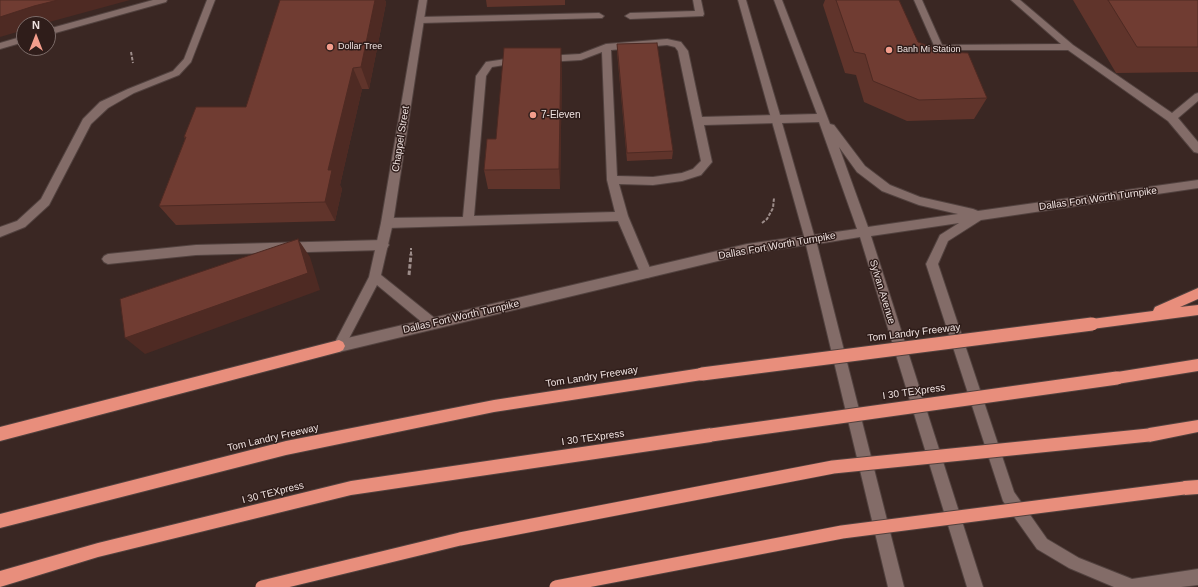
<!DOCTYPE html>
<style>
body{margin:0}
#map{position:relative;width:1198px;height:587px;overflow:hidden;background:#3a2723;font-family:Arial,sans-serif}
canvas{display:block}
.north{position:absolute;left:16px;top:16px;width:40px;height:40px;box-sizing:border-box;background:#2f1d1a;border:1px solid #7c6c69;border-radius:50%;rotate:0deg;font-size:11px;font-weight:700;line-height:16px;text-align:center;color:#efe2e0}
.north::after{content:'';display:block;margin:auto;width:14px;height:18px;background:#f49d8c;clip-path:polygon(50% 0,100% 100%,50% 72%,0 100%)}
</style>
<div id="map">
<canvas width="1198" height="587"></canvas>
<div class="north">N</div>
</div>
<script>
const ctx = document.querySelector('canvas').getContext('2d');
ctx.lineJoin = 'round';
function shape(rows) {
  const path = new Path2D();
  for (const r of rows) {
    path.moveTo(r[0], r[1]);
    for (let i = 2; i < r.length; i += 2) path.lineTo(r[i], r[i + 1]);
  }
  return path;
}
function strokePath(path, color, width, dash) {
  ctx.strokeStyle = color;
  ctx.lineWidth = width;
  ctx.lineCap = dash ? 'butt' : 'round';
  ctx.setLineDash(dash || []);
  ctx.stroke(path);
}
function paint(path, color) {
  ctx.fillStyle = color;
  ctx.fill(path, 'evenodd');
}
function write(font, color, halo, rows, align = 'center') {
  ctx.font = font + ' Arial,sans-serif';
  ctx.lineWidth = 3;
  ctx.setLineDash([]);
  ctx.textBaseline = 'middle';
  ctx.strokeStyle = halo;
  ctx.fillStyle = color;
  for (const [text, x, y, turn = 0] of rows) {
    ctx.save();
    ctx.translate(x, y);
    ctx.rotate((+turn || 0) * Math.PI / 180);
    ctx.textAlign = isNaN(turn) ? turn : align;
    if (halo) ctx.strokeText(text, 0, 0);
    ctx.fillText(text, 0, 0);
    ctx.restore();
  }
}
const lane = shape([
 [153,0,167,0,166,2,48,35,48,29,153,0],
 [207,0,215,0,191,62,179,75,134,93,108,108,91,124,49,205,25,227,0,237,0,227,17,221,41,199,83,119,100,102,128,89,173,71,184,59,207,0],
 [693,0,701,0,704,14,703,16,630,19,625,16,630,13,695,11,693,0],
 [914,0,922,0,942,45,1061,44,1011,0,1020,0,1073,45,1172,113,1195,94,1198,93,1198,101,1178,118,1198,142,1198,153,1194,152,1168,121,1068,50,936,50,914,0],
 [599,13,604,16,602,18,421,23,416,20,421,17,599,13],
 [24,36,24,42,0,49,0,43,24,36],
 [667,39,681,42,688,51,702,117,776,115,780,116,781,119,780,122,776,123,704,125,712,162,701,175,682,181,653,185,619,184,628,216,652,273,650,277,646,278,642,277,618,221,387,228,383,226,381,223,383,220,387,218,463,217,476,76,486,62,519,57,524,60,522,62,492,67,486,76,474,216,615,212,607,180,602,52,581,60,546,62,541,59,546,56,580,54,606,44,667,39],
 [667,45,675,47,678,51,701,161,693,169,682,173,653,177,617,176,611,50,667,45],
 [383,240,387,242,389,245,387,248,383,250,196,255,108,264,104,262,102,259,104,256,108,254,196,245,383,240]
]);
const street = shape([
 [419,0,427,0,393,223,381,275,437,320,439,324,437,328,433,329,429,328,377,285,343,350,339,352,335,350,333,346,369,277,381,223,419,0]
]);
const secondary = shape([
 [738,0,746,0,780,115,817,114,774,0,782,0,830,124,834,125,865,166,890,185,920,197,973,209,978,211,1198,180,1198,188,981,220,948,241,938,264,1014,492,1047,539,1079,558,1132,579,1198,569,1198,585,1181,587,1114,587,1069,568,1037,549,1003,501,926,264,940,235,959,223,871,236,983,587,967,587,860,237,817,244,904,587,888,587,806,245,747,254,339,352,335,350,333,346,335,342,339,340,747,244,804,236,738,0],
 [819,122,857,229,814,235,782,123,819,122],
 [839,147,857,172,882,191,919,205,958,214,868,227,839,147]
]);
const highway = shape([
 [1198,288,1198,299,1180,307,1198,305,1198,315,1092,329,1088,328,1086,324,1088,320,1092,319,1153,311,1155,307,1198,288],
 [339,340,343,342,345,346,343,350,339,352,0,441,0,427,339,340],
 [1198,359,1198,371,1117,384,1112,382,1111,378,1112,374,1117,372,1198,359],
 [702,368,707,370,708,374,707,378,702,380,494,412,286,455,0,528,0,514,286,441,494,400,702,368],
 [1198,420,1198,432,1149,442,1144,440,1142,435,1144,430,1149,428,1198,420],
 [711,428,716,430,718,435,716,440,711,442,351,495,98,557,0,587,0,571,98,543,351,481,711,428],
 [1198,480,1198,494,1184,495,1179,493,1177,488,1179,483,1184,481,1198,480]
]);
strokePath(lane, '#52423f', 2);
strokePath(street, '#52423f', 2);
strokePath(secondary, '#52423f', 2);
strokePath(highway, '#52423f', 2);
strokePath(shape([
 [131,52,133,63],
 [762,223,767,219,773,208,774,198],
 [411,255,411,248]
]), '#9d8d8a', 2, [3.5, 1.5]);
strokePath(shape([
 [409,275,411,254]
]), '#9d8d8a', 3, [4.5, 2]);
paint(lane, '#836c68');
paint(street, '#836c68');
paint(secondary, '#836c68');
paint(highway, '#e88e7c');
const highwayBridge = shape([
 [702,374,1092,324],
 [711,435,1117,378],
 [262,587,460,539,833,467,1149,435],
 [556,587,842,532,1184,488]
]);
strokePath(highwayBridge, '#52423f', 15, []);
strokePath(highwayBridge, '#e88e7c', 13);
paint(shape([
 [280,0,385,0,386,3,369,89,362,89,340,185,342,189,335,221,176,225,159,206,185,139,184,137,246,107],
 [486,0,565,0,565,5,487,7],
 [825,0,899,0,918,42,987,98,974,119,907,121,864,102,856,75,845,73,823,5],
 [1073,0,1198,0,1198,72,1116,73],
 [617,44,673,151,672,159,627,161,617,52],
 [562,69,560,189,488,189,484,170,496,139]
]), '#60342b');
paint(shape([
 [58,0,130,0,42,24,24,24,24,30,0,37,0,17,34,6],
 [375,0,385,0,386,3,369,89,361,67],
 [561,48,562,69,560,189,559,169],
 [353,68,362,89,340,185,342,189,335,221,325,202,328,170],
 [298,239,310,257,320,290,145,354,125,338]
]), '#4e2a23');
const building = shape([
 [0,0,58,0,34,6,0,17,0,0],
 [280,0,375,0,361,67,353,68,328,170,332,170,325,202,159,206,186,137,184,137,196,107,246,107,280,0],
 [836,0,899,0,918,42,945,52,968,53,987,98,919,100,873,81,865,54,854,52,836,0],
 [1108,0,1198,0,1198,47,1137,47,1108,0],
 [657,43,673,151,627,153,617,44,657,43],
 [504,48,561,48,559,169,484,170,487,139,496,139,504,48],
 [298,239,308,273,125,338,120,299,298,239]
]);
paint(building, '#703c32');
strokePath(building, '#4e2a23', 1);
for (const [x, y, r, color] of [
 [330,47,4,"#f49d8c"],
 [889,50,4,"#f49d8c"],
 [533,115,4,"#f49d8c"]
]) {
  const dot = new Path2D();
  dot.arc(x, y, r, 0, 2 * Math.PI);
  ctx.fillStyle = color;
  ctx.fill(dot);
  strokePath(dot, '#2f1d1a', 1.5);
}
write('9px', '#efe2e0', '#2f1d1a', [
 ["Dollar Tree",338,47],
 ["Banh Mi Station",897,50]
], 'left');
write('10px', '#efe2e0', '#2f1d1a', [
 ["7-Eleven",541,115]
], 'left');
write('10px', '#efe2e0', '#2f1d1a', [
 ["Chappel Street",401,139,-81],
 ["Dallas Fort Worth Turnpike",1098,199,-8],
 ["Dallas Fort Worth Turnpike",777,246,-10],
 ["Sylvan Avenue",882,292,73],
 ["Dallas Fort Worth Turnpike",461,317,-13],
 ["Tom Landry Freeway",914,333,-7],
 ["Tom Landry Freeway",592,377,-9],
 ["I 30 TEXpress",914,392,-8],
 ["Tom Landry Freeway",273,438,-13],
 ["I 30 TEXpress",593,438,-8],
 ["I 30 TEXpress",273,493,-14]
]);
</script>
